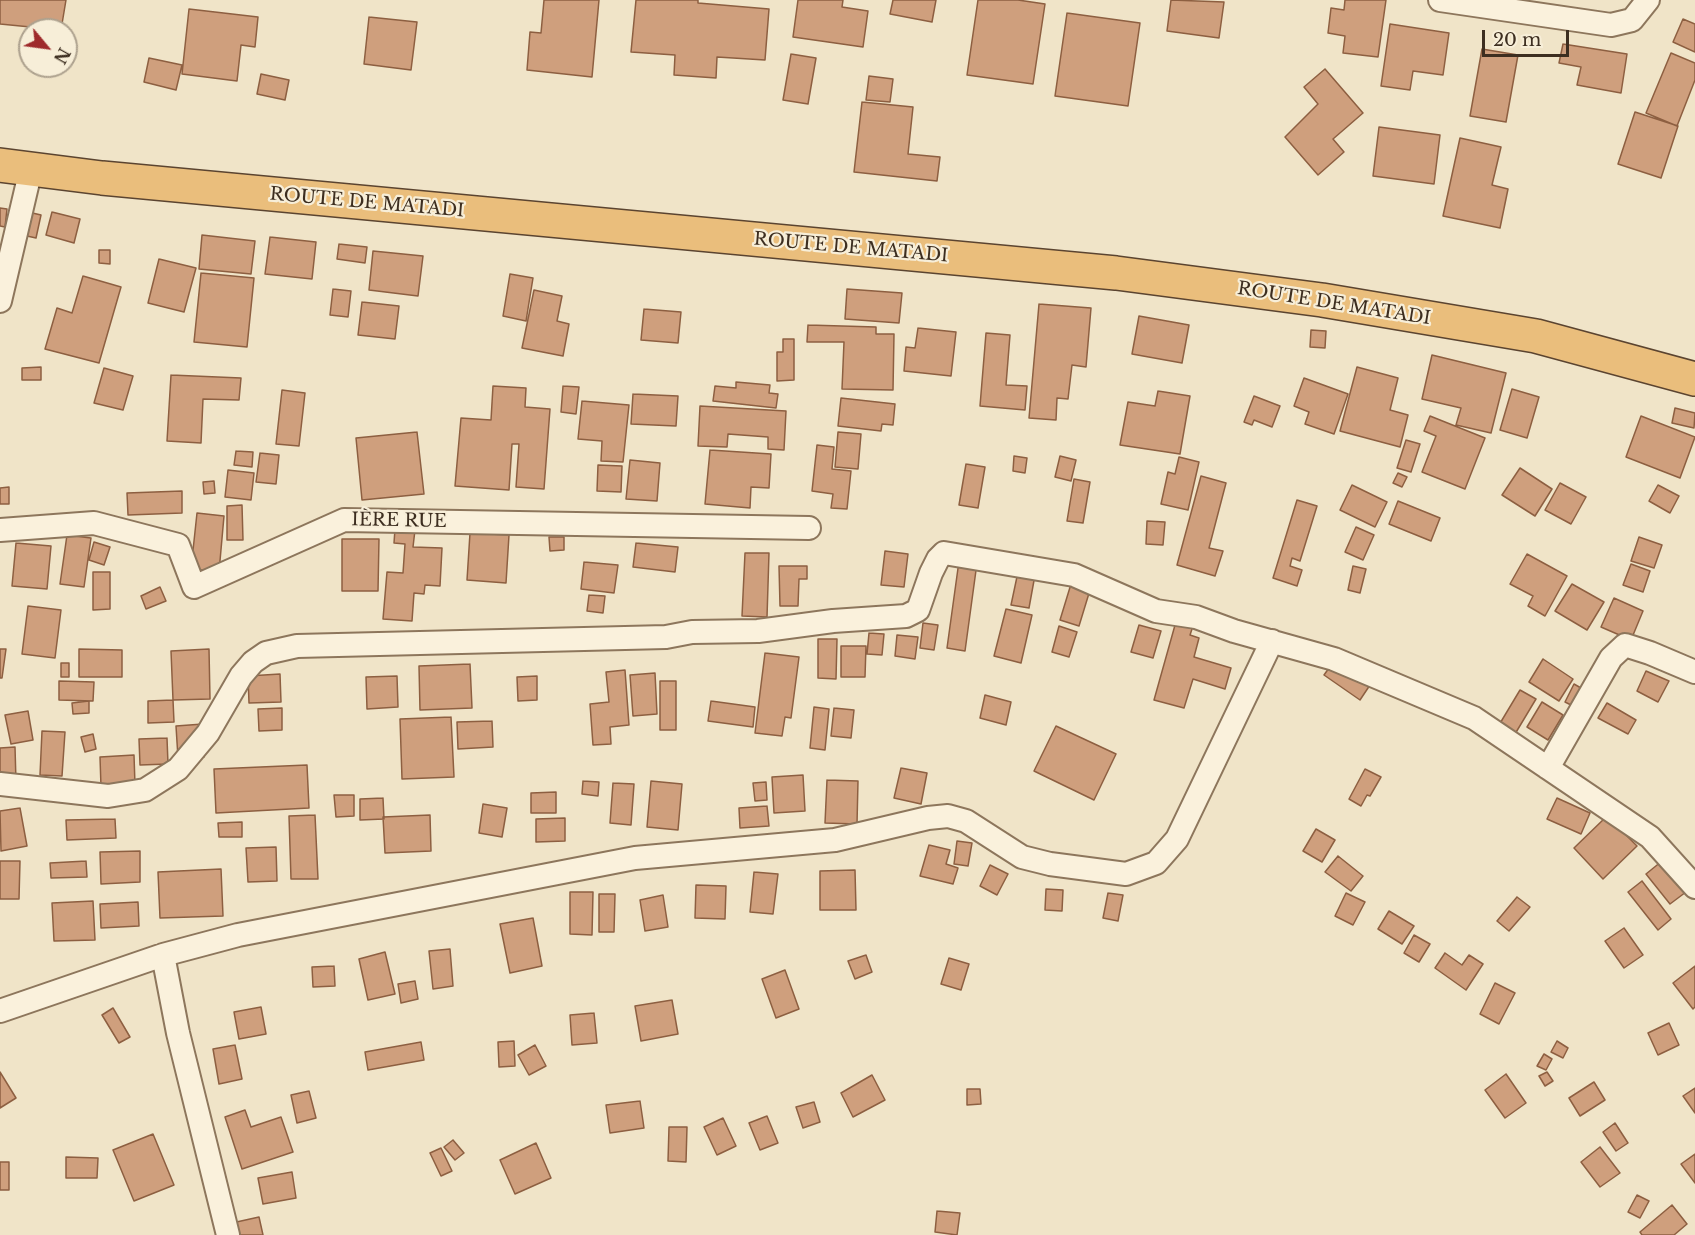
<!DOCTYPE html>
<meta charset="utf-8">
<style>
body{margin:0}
#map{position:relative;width:1695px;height:1235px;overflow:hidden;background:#f0e4c8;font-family:"Libre Baskerville",serif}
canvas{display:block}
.north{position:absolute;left:18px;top:18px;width:60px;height:60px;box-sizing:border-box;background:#f7eed8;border:2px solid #ada18e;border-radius:50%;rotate:119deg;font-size:16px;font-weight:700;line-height:24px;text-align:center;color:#3d2e20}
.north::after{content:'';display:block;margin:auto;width:21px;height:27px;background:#9e2a2b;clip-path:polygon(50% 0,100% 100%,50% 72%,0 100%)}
.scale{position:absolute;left:1482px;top:30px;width:87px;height:27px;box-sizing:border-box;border:3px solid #3d2e20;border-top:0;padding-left:8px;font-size:18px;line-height:21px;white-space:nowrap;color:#3d2e20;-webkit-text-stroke:4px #f7eed8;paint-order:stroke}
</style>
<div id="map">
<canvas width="1695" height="1235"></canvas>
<div class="north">N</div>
<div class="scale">20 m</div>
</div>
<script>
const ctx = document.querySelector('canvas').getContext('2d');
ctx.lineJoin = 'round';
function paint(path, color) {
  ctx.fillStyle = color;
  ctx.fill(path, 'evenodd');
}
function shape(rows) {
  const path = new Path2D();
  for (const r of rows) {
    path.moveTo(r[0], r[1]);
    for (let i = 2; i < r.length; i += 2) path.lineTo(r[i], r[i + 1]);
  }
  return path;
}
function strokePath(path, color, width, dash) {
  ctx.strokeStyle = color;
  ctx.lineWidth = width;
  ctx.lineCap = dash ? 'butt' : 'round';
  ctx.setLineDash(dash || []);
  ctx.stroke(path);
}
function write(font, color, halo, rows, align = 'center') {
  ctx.font = font + ' "Libre Baskerville",serif';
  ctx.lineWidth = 4.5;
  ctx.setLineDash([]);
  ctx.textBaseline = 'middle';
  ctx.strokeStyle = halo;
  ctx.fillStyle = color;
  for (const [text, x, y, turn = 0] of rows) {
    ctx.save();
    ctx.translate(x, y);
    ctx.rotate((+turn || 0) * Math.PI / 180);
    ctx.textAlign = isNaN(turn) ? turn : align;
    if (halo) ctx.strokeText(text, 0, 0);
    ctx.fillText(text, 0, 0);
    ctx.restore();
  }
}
const building = shape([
 [0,0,66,0,61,30,0,24,0,0],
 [544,0,599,0,592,77,527,70,530,32,541,33,544,0],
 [636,0,698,0,698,3,769,9,765,60,717,57,716,78,674,75,675,55,631,52,636,0],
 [798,0,843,0,842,7,868,11,863,47,793,37,798,0],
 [893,0,936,0,932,22,890,14,893,0],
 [978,0,1018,0,1045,4,1033,84,967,75,978,0],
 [1171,0,1224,2,1219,38,1167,31,1171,0],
 [1345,0,1386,0,1378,57,1343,53,1345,36,1328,33,1331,8,1344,10,1345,0],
 [189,9,258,17,255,47,241,45,237,81,182,74,189,9],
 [1067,13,1140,23,1128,106,1055,96,1067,13],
 [369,17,417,22,411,70,364,64,369,17],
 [1683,19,1695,24,1695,52,1673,42,1683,19],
 [1390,24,1449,33,1443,75,1413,71,1410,90,1381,86,1390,24],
 [1563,44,1627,54,1621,93,1577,85,1581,67,1559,63,1563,44],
 [1482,49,1518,55,1506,122,1470,116,1482,49],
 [1671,53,1695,63,1695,80,1677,126,1646,113,1671,53],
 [791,54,816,58,808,104,783,100,791,54],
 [149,58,182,65,176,90,144,82,149,58],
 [1325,69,1363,113,1333,139,1344,152,1318,175,1285,137,1318,104,1304,87,1325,69],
 [261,74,289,80,285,100,257,94,261,74],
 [869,76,893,79,890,102,866,100,869,76],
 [862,102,913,107,908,154,940,157,937,181,854,172,862,102],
 [1635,112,1678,126,1661,178,1618,164,1635,112],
 [1379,127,1440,135,1434,184,1373,176,1379,127],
 [1460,138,1501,147,1492,185,1508,189,1500,228,1443,216,1460,138],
 [0,208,7,209,5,227,0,226,0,208],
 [24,211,41,215,36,238,18,234,24,211],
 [52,212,80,219,74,243,46,235,52,212],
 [202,235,255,241,251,274,199,269,202,235],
 [270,237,316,242,312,279,265,274,270,237],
 [339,244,367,247,365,263,337,259,339,244],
 [99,250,110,250,110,264,99,263,99,250],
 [373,251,423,256,418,296,369,290,373,251],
 [159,259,196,268,184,312,148,303,159,259],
 [201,273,254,278,247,347,194,342,201,273],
 [510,274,533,278,526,321,503,316,510,274],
 [83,276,121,287,99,363,45,349,57,308,72,313,83,276],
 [333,289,351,291,348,317,330,315,333,289],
 [847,289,902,293,899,323,845,319,847,289],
 [534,290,562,296,557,321,569,324,563,356,522,348,534,290],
 [362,302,399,306,395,339,358,335,362,302],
 [1039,304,1091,308,1086,367,1072,365,1068,399,1057,398,1056,420,1029,418,1039,304],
 [644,309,681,312,678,343,641,340,644,309],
 [1139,316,1189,325,1182,363,1132,354,1139,316],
 [808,325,876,327,876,334,894,334,893,390,842,389,844,342,807,342,808,325],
 [918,328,956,332,951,376,904,371,906,347,915,348,918,328],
 [1311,330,1326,331,1325,348,1310,347,1311,330],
 [986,333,1010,335,1006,385,1027,386,1025,410,980,406,986,333],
 [783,339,794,339,794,380,777,381,777,352,783,352,783,339],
 [1432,355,1506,373,1491,433,1456,425,1461,408,1422,399,1432,355],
 [41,367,41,380,22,380,22,368,41,367],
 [1357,367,1398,378,1390,410,1408,415,1400,447,1340,431,1357,367],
 [104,368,133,376,123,410,94,403,104,368],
 [171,375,241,378,239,400,203,399,201,443,167,441,171,375],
 [1304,378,1348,394,1334,434,1305,424,1309,412,1294,406,1304,378],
 [736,382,770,385,769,393,778,394,776,408,713,401,715,386,736,388,736,382],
 [493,386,526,388,525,407,550,409,544,489,516,487,519,444,512,444,509,490,455,486,461,418,491,420,493,386],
 [563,386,579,387,576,414,561,412,563,386],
 [1512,389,1539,397,1527,438,1500,430,1512,389],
 [282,390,305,393,299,446,276,444,282,390],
 [1158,391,1190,396,1180,454,1120,445,1128,402,1155,406,1158,391],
 [633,394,678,396,676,426,631,424,633,394],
 [1254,396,1280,406,1272,427,1254,420,1252,425,1244,422,1254,396],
 [841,398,895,404,893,425,882,424,881,431,838,426,841,398],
 [582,401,629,405,623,462,601,461,602,441,578,439,582,401],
 [700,406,786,411,784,450,768,449,768,437,728,434,727,447,698,446,700,406],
 [1675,408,1695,413,1694,428,1672,423,1675,408],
 [1430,416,1485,438,1465,489,1422,472,1436,436,1424,431,1430,416],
 [1641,416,1695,437,1680,478,1626,457,1641,416],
 [417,432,424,494,362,500,356,438,417,432],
 [838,432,861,434,858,469,835,467,838,432],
 [1406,440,1420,444,1411,472,1397,468,1406,440],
 [817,445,834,447,832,469,851,471,847,509,831,508,833,494,812,491,817,445],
 [710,450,771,454,769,488,751,487,750,508,705,504,710,450],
 [236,451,253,452,252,467,234,465,236,451],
 [260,453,279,455,276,484,256,482,260,453],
 [1014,456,1027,458,1025,473,1013,471,1014,456],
 [1060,456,1076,460,1071,481,1055,477,1060,456],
 [1179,457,1199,462,1188,510,1161,504,1168,472,1175,474,1179,457],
 [630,460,660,463,657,501,626,499,630,460],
 [966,464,985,467,978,508,959,505,966,464],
 [598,465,622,466,621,492,597,491,598,465],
 [1520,468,1552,489,1535,516,1502,495,1520,468],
 [228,470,254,473,251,500,225,497,228,470],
 [1398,473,1407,477,1402,487,1393,483,1398,473],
 [1201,476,1226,483,1209,548,1223,551,1215,576,1177,565,1201,476],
 [1074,479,1090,482,1083,523,1067,521,1074,479],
 [214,481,215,493,204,494,203,482,214,481],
 [1560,483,1586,497,1571,524,1545,510,1560,483],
 [1352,485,1387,502,1375,527,1340,510,1352,485],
 [1658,485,1679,496,1670,513,1649,501,1658,485],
 [9,487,9,504,0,504,0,488,9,487],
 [182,491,182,513,128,515,127,493,182,491],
 [1297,500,1317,506,1300,561,1292,558,1290,566,1302,570,1297,586,1273,578,1297,500],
 [1398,501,1440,518,1431,541,1389,524,1398,501],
 [242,505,243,540,227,540,227,506,242,505],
 [197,513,224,516,219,572,191,569,197,513],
 [1147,521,1165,522,1163,545,1146,544,1147,521],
 [1356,527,1374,535,1363,560,1345,552,1356,527],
 [395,529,415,530,413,547,442,548,440,586,425,585,424,594,414,593,412,621,383,619,387,572,403,573,405,544,394,543,395,529],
 [470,533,509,535,506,583,467,580,470,533],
 [67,535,91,538,84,587,60,584,67,535],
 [549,537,564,537,564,550,550,551,549,537],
 [1639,537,1662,545,1654,568,1631,561,1639,537],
 [342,539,379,539,378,591,342,591,342,539],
 [94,542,110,547,104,565,89,560,94,542],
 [16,543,51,546,47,589,12,586,16,543],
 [636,543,678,547,675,572,633,567,636,543],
 [885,551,908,554,904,587,881,585,885,551],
 [745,553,769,553,767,617,742,616,745,553],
 [1527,554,1567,576,1545,616,1528,606,1533,596,1510,584,1527,554],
 [959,561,977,563,965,651,947,648,959,561],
 [584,562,618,565,614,593,581,589,584,562],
 [1631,564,1650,571,1643,592,1623,585,1631,564],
 [779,566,807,566,807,579,799,579,798,606,780,606,779,566],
 [1353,566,1366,569,1360,593,1348,590,1353,566],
 [93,572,110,572,110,609,93,610,93,572],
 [1018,572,1035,575,1029,608,1011,605,1018,572],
 [1071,584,1090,590,1079,626,1060,620,1071,584],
 [1572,584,1604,602,1587,630,1555,611,1572,584],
 [160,587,166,601,146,609,141,596,160,587],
 [589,595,605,596,603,613,587,611,589,595],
 [1614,598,1643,611,1631,640,1601,627,1614,598],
 [28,606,61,610,55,658,22,654,28,606],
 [1006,609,1032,615,1021,663,994,656,1006,609],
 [1177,618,1194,623,1190,635,1199,638,1194,657,1231,668,1225,689,1193,679,1184,708,1154,700,1177,618],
 [923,623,938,625,934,650,920,648,923,623],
 [1139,625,1161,631,1153,658,1131,652,1139,625],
 [1059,626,1077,632,1069,657,1052,652,1059,626],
 [869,633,884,634,882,655,867,654,869,633],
 [897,635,918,637,915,659,895,656,897,635],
 [818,639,837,639,836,679,818,678,818,639],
 [841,646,866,646,865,677,841,677,841,646],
 [0,649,6,649,2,678,0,678,0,649],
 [79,649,122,650,122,677,79,677,79,649],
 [209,649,210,699,173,700,171,651,209,649],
 [765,653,799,657,791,718,785,717,782,736,755,733,765,653],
 [1543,659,1573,679,1559,701,1529,682,1543,659],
 [1334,661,1370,685,1360,700,1324,675,1334,661],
 [61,663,69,663,69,677,61,677,61,663],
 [470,664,472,708,420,710,419,666,470,664],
 [625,670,629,725,610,727,611,744,593,745,590,704,609,702,606,672,625,670],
 [1646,671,1669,681,1658,702,1637,691,1646,671],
 [655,673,657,714,633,716,630,675,655,673],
 [280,674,281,702,249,703,248,676,280,674],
 [397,676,398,707,367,709,366,677,397,676],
 [537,676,537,700,518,701,517,677,537,676],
 [59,681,94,682,93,701,59,700,59,681],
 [660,681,676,681,676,730,660,730,660,681],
 [1574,684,1588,692,1579,709,1565,702,1574,684],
 [1520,690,1536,699,1515,734,1499,725,1520,690],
 [985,695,1011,702,1006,725,980,718,985,695],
 [173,700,174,722,148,723,148,701,173,700],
 [89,701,89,713,73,714,72,703,89,701],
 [711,701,755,707,753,727,708,721,711,701],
 [1542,702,1563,715,1548,740,1527,727,1542,702],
 [1607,703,1636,720,1628,734,1598,718,1607,703],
 [814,707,829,709,825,750,810,748,814,707],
 [282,708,282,730,259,731,258,709,282,708],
 [834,708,854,710,851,738,831,736,834,708],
 [28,711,33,740,11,744,5,715,28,711],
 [451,717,454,777,402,779,400,719,451,717],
 [492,721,493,747,458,749,457,722,492,721],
 [203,724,204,757,178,758,176,726,203,724],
 [1056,726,1116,754,1094,800,1034,771,1056,726],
 [42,731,65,732,62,776,40,775,42,731],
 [93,734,96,749,85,752,81,737,93,734],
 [167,738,168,764,140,765,139,739,167,738],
 [15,747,16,782,0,782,0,748,15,747],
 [134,755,135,785,101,787,100,757,134,755],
 [307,765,309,808,216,813,214,769,307,765],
 [901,768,927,773,921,804,894,798,901,768],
 [1365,769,1381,777,1370,796,1367,795,1361,806,1349,799,1365,769],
 [803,775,805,811,774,813,772,777,803,775],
 [827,780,858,781,857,824,825,823,827,780],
 [583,781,599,782,598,796,582,794,583,781],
 [651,781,682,784,678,830,647,827,651,781],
 [766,782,767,800,755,801,753,783,766,782],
 [613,783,634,784,631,825,610,823,613,783],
 [556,792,556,813,531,813,531,793,556,792],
 [334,795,354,795,354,816,336,817,334,795],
 [383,798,384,819,360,820,360,799,383,798],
 [1557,798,1590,813,1581,834,1547,819,1557,798],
 [483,804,507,808,502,837,479,833,483,804],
 [767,806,769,826,740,828,739,808,767,806],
 [20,808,27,846,1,851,0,811,20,808],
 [315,815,318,879,291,879,289,816,315,815],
 [430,815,431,851,385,853,383,817,430,815],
 [1607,816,1637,846,1603,879,1574,848,1607,816],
 [565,818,565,841,536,842,536,819,565,818],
 [115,819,116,838,67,840,66,820,115,819],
 [242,822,242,837,219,837,218,823,242,822],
 [1316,829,1335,840,1322,862,1303,851,1316,829],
 [957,841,972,843,968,866,954,864,957,841],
 [929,845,950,850,946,864,958,868,953,884,920,876,929,845],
 [276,847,277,881,248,882,246,848,276,847],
 [140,851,140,882,101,884,100,852,140,851],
 [1338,856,1363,876,1351,891,1325,872,1338,856],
 [0,861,20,861,19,899,0,899,0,861],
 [86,861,87,877,51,878,50,863,86,861],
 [1662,861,1686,892,1670,904,1646,874,1662,861],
 [990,865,1008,874,997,895,980,886,990,865],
 [221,869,223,916,160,918,158,872,221,869],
 [855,870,856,910,820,910,820,871,855,870],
 [754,872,778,874,773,914,750,912,754,872],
 [1642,881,1671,919,1658,930,1628,892,1642,881],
 [696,885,726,886,725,919,695,918,696,885],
 [1046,889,1063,890,1062,911,1045,910,1046,889],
 [570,892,593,892,592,935,570,934,570,892],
 [1108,893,1123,895,1118,921,1103,918,1108,893],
 [1346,893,1365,902,1353,925,1335,916,1346,893],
 [599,894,615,894,614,932,599,932,599,894],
 [663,895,668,927,645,931,640,900,663,895],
 [1517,897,1530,907,1509,931,1497,921,1517,897],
 [93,901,95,940,54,941,52,903,93,901],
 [138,902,139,926,101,928,100,904,138,902],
 [1389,911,1414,926,1402,944,1378,929,1389,911],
 [533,918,542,966,510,973,500,924,533,918],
 [1624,928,1643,955,1624,968,1605,941,1624,928],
 [1414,935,1430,944,1419,962,1404,953,1414,935],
 [450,949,453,986,433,989,429,951,450,949],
 [385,952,395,994,368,1000,359,959,385,952],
 [1445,953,1462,965,1469,955,1483,964,1466,990,1435,968,1445,953],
 [866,955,872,972,855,979,848,961,866,955],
 [949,958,969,964,961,990,941,984,949,958],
 [334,966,335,986,313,987,312,967,334,966],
 [1695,966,1695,1007,1693,1009,1673,983,1695,966],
 [785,970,799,1009,776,1018,762,979,785,970],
 [415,981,418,999,401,1003,398,984,415,981],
 [1495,983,1515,993,1499,1024,1480,1014,1495,983],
 [672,1000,678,1034,641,1041,635,1006,672,1000],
 [261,1007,266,1034,239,1039,234,1012,261,1007],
 [113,1008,130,1037,119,1043,102,1015,113,1008],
 [594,1013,597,1043,572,1045,570,1015,594,1013],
 [1669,1023,1679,1045,1658,1055,1648,1033,1669,1023],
 [514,1041,515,1066,499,1067,498,1042,514,1041],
 [1557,1041,1568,1048,1563,1058,1551,1052,1557,1041],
 [421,1042,424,1060,368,1070,365,1052,421,1042],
 [235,1045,242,1079,219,1084,213,1049,235,1045],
 [535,1045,546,1066,529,1075,518,1055,535,1045],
 [1544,1054,1552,1059,1546,1070,1537,1066,1544,1054],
 [0,1072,16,1098,0,1108,0,1072],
 [1547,1072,1553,1081,1545,1086,1539,1076,1547,1072],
 [1506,1074,1526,1103,1505,1118,1485,1090,1506,1074],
 [872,1075,885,1100,853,1117,841,1093,872,1075],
 [1594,1082,1605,1100,1580,1116,1569,1098,1594,1082],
 [1695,1088,1695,1113,1683,1096,1695,1088],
 [967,1089,980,1089,981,1104,967,1105,967,1089],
 [309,1091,316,1118,297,1123,291,1095,309,1091],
 [640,1101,644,1128,610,1133,606,1105,640,1101],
 [814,1102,820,1122,803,1128,796,1107,814,1102],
 [245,1110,251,1127,281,1117,293,1152,242,1169,225,1117,245,1110],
 [767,1116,778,1143,760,1150,749,1123,767,1116],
 [723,1118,736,1146,717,1155,704,1127,723,1118],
 [1615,1123,1628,1143,1616,1151,1603,1132,1615,1123],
 [669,1127,687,1127,686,1162,668,1161,669,1127],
 [153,1134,174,1185,134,1201,113,1150,153,1134],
 [453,1140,464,1153,455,1160,444,1147,453,1140],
 [536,1143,551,1178,515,1194,500,1160,536,1143],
 [1600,1147,1620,1173,1600,1187,1581,1162,1600,1147],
 [441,1148,452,1171,441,1176,430,1153,441,1148],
 [1695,1154,1695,1183,1681,1164,1695,1154],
 [66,1157,98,1158,97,1178,66,1178,66,1157],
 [0,1162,9,1162,9,1190,0,1190,0,1162],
 [292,1172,296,1198,263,1204,258,1178,292,1172],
 [1637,1195,1649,1201,1640,1218,1628,1212,1637,1195],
 [1672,1205,1687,1224,1674,1235,1642,1235,1640,1232,1672,1205],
 [937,1211,960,1213,957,1235,935,1232,937,1211],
 [259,1217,263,1235,235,1235,232,1223,259,1217]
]);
paint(building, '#cf9f7d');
strokePath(building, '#8d5f41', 1.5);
const minor = shape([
 [1440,0,1611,25,1632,20,1648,0],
 [0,301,31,169],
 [0,530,94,523,178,545,194,587,344,520,809,528],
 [1548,768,1611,658,1625,645,1650,653,1695,672],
 [0,784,108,796,145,790,178,769,208,733,241,676,253,662,266,653,297,646,666,637,692,632,758,631,833,621,906,616,918,610,931,573,938,559,944,553,1074,575,1156,611,1196,617,1234,631,1334,659,1474,718,1650,837,1695,887],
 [163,955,178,1033,228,1235],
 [0,1011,163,955,238,935,635,858,835,840,928,818,948,816,966,821,1022,857,1050,864,1126,874,1156,863,1177,839,1272,641]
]);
const trunk = shape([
 [0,165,102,178,1116,273,1322,300,1536,336,1695,379]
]);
strokePath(minor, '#8d765c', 26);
strokePath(trunk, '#5b4430', 36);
strokePath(minor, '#faf1dc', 22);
strokePath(trunk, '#eabe7c', 33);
write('18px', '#3d2e20', '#f7eed8', [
 ["ROUTE DE MATADI",367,203,5],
 ["ROUTE DE MATADI",851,248,5],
 ["ROUTE DE MATADI",1334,304,9],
 ["IÈRE RUE",399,521,1]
]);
</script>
